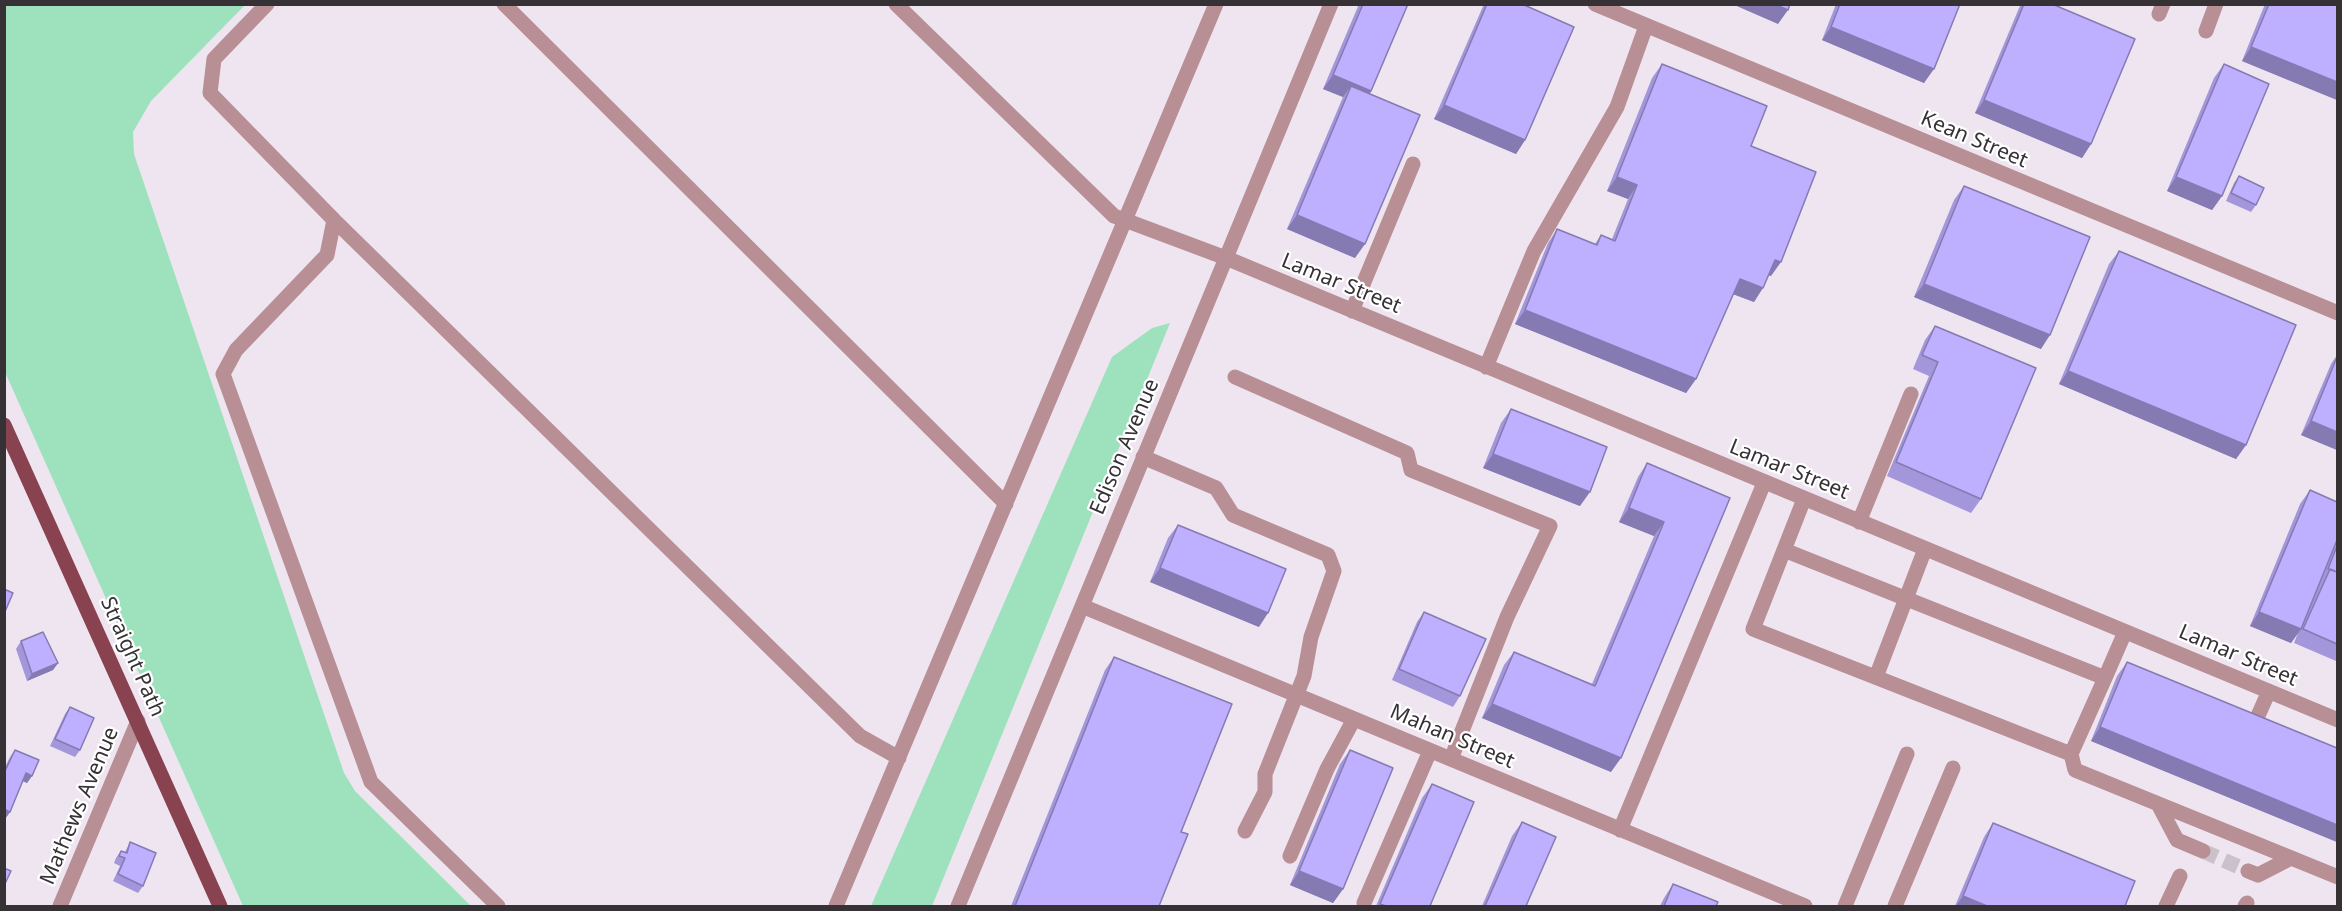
<!DOCTYPE html>
<style>
body{margin:0}
#map{position:relative;width:2342px;height:911px;overflow:hidden;background:#efe5f1;font-family:"Noto Sans",sans-serif}
canvas{display:block}
.frame{position:absolute;inset:0;border:6px solid #353135;pointer-events:none}
</style>
<div id="map">
<canvas width="2342" height="911"></canvas>
<div class="frame"></div>
</div>
<script>
const ctx = document.querySelector('canvas').getContext('2d');
ctx.lineJoin = 'round';
function paint(path, color) {
  ctx.fillStyle = color;
  ctx.fill(path, 'evenodd');
}
function shape(rows) {
  const path = new Path2D();
  for (const r of rows) {
    path.moveTo(r[0], r[1]);
    for (let i = 2; i < r.length; i += 2) path.lineTo(r[i], r[i + 1]);
  }
  return path;
}
function strokePath(path, color, width, dash) {
  ctx.strokeStyle = color;
  ctx.lineWidth = width;
  ctx.lineCap = dash ? 'butt' : 'round';
  ctx.setLineDash(dash || []);
  ctx.stroke(path);
}
function write(font, color, halo, rows, align = 'center') {
  ctx.font = font + ' "Noto Sans",sans-serif';
  ctx.lineWidth = 4.5;
  ctx.setLineDash([]);
  ctx.textBaseline = 'middle';
  ctx.strokeStyle = halo;
  ctx.fillStyle = color;
  for (const [text, x, y, turn = 0] of rows) {
    ctx.save();
    ctx.translate(x, y);
    ctx.rotate((+turn || 0) * Math.PI / 180);
    ctx.textAlign = isNaN(turn) ? turn : align;
    if (halo) ctx.strokeText(text, 0, 0);
    ctx.fillText(text, 0, 0);
    ctx.restore();
  }
}
paint(shape([
 [4,5,245,5,151,101,133,132,134,154,344,773,355,791,471,906,243,906,5,372],
 [1170,323,932,906,871,906,1112,357,1152,328]
]), '#9ee1bd');
strokePath(shape([
 [2203,851,2248,871]
]), '#cac1cb', 15, [15, 8]);
strokePath(shape([
 [267,4,214,59,210,93,334,220,327,255,236,350,223,374,371,782,498,906],
 [504,4,1006,504],
 [896,4,1114,216,1226,258,2338,720],
 [1595,4,2338,313],
 [2159,14,2163,4],
 [2206,31,2216,4],
 [334,220,860,736,899,758],
 [1352,311,1413,164],
 [1486,367,1534,251,1617,107,1646,26],
 [1235,377,1407,453,1411,470,1550,526,1507,617,1451,759],
 [1143,457,1216,488,1233,515,1328,555,1334,571,1311,637,1304,676,1265,774,1265,792,1245,831],
 [1804,499,1753,629,2071,754],
 [1859,522,1911,394],
 [1784,550,2105,678,2125,632],
 [1082,606,1805,906],
 [1876,677,1925,549],
 [2105,678,2071,754,2075,770,2338,877],
 [2253,727,2269,691],
 [2158,804,2177,840,2203,851],
 [1620,830,1764,483],
 [1290,856,1327,769,1354,719],
 [2248,871,2258,875,2291,858],
 [1364,903,1430,751],
 [60,906,138,721],
 [836,906,1216,4],
 [958,906,1331,4],
 [1845,906,1907,754],
 [1895,906,1953,768],
 [2166,906,2180,876],
 [2245,906,2247,903]
]), '#b88f94', 15);
strokePath(shape([
 [4,425,220,906]
]), '#894350', 15);
paint(shape([
 [1359,4,1408,4,1370,94,1355,258,1287,229,1343,97,1323,89],
 [1484,4,1522,4,1525,140,1516,154,1434,119],
 [1836,4,1960,4,1924,83,1822,40],
 [2021,4,2052,4,2091,144,2082,158,1975,113,2019,8],
 [2265,4,2337,4,2337,100,2242,61],
 [1662,64,1751,146,1771,276,1769,275,1754,302,1733,294,1696,379,1686,393,1515,324,1548,243,1557,229,1595,244,1601,235,1612,239,1628,199,1607,191,1652,78],
 [2224,64,2222,196,2212,210,2167,191,2214,78],
 [2239,176,2256,205,2251,212,2226,201,2234,183],
 [1964,186,2041,349,1914,297,1954,200],
 [2119,251,2246,445,2236,459,2059,384,2109,264],
 [1935,326,1981,499,1971,513,1887,476,1929,376,1913,369,1925,340],
 [2337,355,2337,450,2301,435,2331,364],
 [1511,409,1580,506,1483,468,1501,423],
 [1647,463,1730,498,1611,772,1482,718,1504,665,1514,652,1592,684,1654,536,1619,522,1638,477],
 [2310,490,2337,502,2337,659,2336,661,2294,643,2298,633,2291,643,2250,626,2300,504],
 [1178,525,1259,627,1150,582,1168,538],
 [1424,612,1460,696,1453,707,1392,680,1417,622],
 [21,641,58,663,53,670,27,681,16,649],
 [1114,657,1181,832,1159,906,1011,906,1105,670],
 [2127,662,2337,748,2337,842,2091,741,2117,676],
 [70,707,80,750,75,757,50,746,65,714],
 [15,750,32,776,27,783,22,781,10,812,5,819,4,769,10,757],
 [1350,750,1343,889,1333,903,1290,885,1340,764],
 [1432,784,1430,906,1376,906,1422,798],
 [1522,822,1526,906,1482,906,1512,836],
 [1993,823,2125,906,1955,906,1984,837],
 [130,842,143,886,138,893,113,881,120,866,114,863,116,858,121,851,125,852],
 [1673,884,1716,906,1660,906,1664,898]
]), '#a396db');
paint(shape([
 [1732,4,1774,4,1788,10,1778,24],
 [1831,27,1934,69,1924,83,1822,40],
 [2251,47,2337,82,2337,100,2242,61],
 [1333,75,1371,91,1362,105,1351,86,1343,97,1323,89],
 [1984,100,2091,144,2082,158,1975,113],
 [1444,105,1525,140,1516,154,1434,119],
 [1617,177,1637,185,1628,199,1607,191],
 [2176,177,2222,196,2212,210,2167,191],
 [1297,215,1365,244,1355,258,1287,229],
 [1775,260,1781,262,1771,276,1765,274],
 [1740,279,1763,288,1754,302,1730,293],
 [1924,284,2050,335,2041,349,1914,297],
 [1525,310,1696,379,1686,393,1515,324],
 [2068,371,2246,445,2236,459,2059,384],
 [2311,421,2337,432,2337,450,2301,435],
 [1493,454,1590,492,1580,506,1483,468],
 [1629,508,1664,522,1654,536,1619,522],
 [1160,568,1268,613,1259,627,1150,582],
 [2259,612,2301,629,2291,643,2250,626],
 [58,663,53,670,27,681,32,674],
 [1492,704,1621,758,1611,772,1482,718],
 [2100,727,2337,825,2337,842,2091,741],
 [26,773,32,776,27,783,21,780],
 [4,809,10,812,5,819,4,819],
 [1299,871,1343,889,1333,903,1290,885],
 [1963,896,1987,906,1956,906]
]), '#857ab2');
const building = shape([
 [1363,4,1408,4,1371,91,1333,75,1363,4],
 [1487,4,1522,4,1574,27,1525,140,1444,105,1487,4],
 [1774,4,1790,4,1788,10,1774,4],
 [1840,4,1960,4,1934,69,1831,27,1840,4],
 [2024,4,2052,4,2135,39,2091,144,1984,100,2024,4],
 [2269,4,2337,4,2337,82,2251,47,2269,4],
 [1662,64,1767,106,1751,146,1816,172,1781,262,1775,260,1763,288,1740,279,1696,379,1525,310,1557,229,1597,245,1601,235,1615,241,1637,185,1617,177,1662,64],
 [2224,64,2269,84,2222,196,2176,177,2224,64],
 [1351,86,1420,115,1365,244,1297,215,1351,86],
 [2239,176,2264,188,2256,205,2231,193,2239,176],
 [1964,186,2090,237,2050,335,1924,284,1964,186],
 [2119,251,2296,325,2246,445,2068,371,2119,251],
 [1935,326,2036,368,1981,499,1896,462,1938,362,1922,355,1935,326],
 [2337,357,2337,432,2311,421,2337,357],
 [1511,409,1607,447,1590,492,1493,454,1511,409],
 [1647,463,1730,498,1621,758,1492,704,1514,652,1595,686,1664,522,1629,508,1647,463],
 [2310,490,2337,502,2337,540,2301,629,2259,612,2310,490],
 [1178,525,1286,569,1268,613,1160,568,1178,525],
 [2337,546,2337,572,2328,569,2337,546],
 [2330,569,2337,572,2337,644,2303,629,2330,569],
 [4,589,13,593,4,614,4,589],
 [1424,612,1486,639,1460,696,1399,669,1424,612],
 [43,632,58,663,32,674,21,641,43,632],
 [1114,657,1232,704,1181,832,1188,834,1159,906,1015,906,1114,657],
 [2127,662,2337,748,2337,825,2100,727,2127,662],
 [70,707,94,718,80,750,55,739,70,707],
 [15,750,39,760,32,776,26,773,10,812,4,809,4,773,15,750],
 [1350,750,1393,768,1343,889,1299,871,1350,750],
 [1432,784,1474,802,1430,906,1386,906,1380,904,1432,784],
 [1522,822,1556,837,1526,906,1485,906,1522,822],
 [1993,823,2135,881,2125,906,1987,906,1963,896,1993,823],
 [130,842,156,853,143,886,118,874,125,858,119,856,121,851,127,853,130,842],
 [4,868,11,871,4,886,4,868],
 [1673,884,1718,902,1716,906,1664,906,1673,884]
]);
paint(building, '#beafff');
strokePath(building, '#857ab2', 1.5);
write('21px', '#353135', '#fff', [
 ["Kean Street",1974,140,23],
 ["Lamar Street",1341,284,22],
 ["Edison Avenue",1125,447,-67],
 ["Lamar Street",1789,470,22],
 ["Lamar Street",2238,656,23],
 ["Straight Path",132,657,66],
 ["Mahan Street",1452,737,23],
 ["Mathews Avenue",80,806,-67]
]);
</script>
